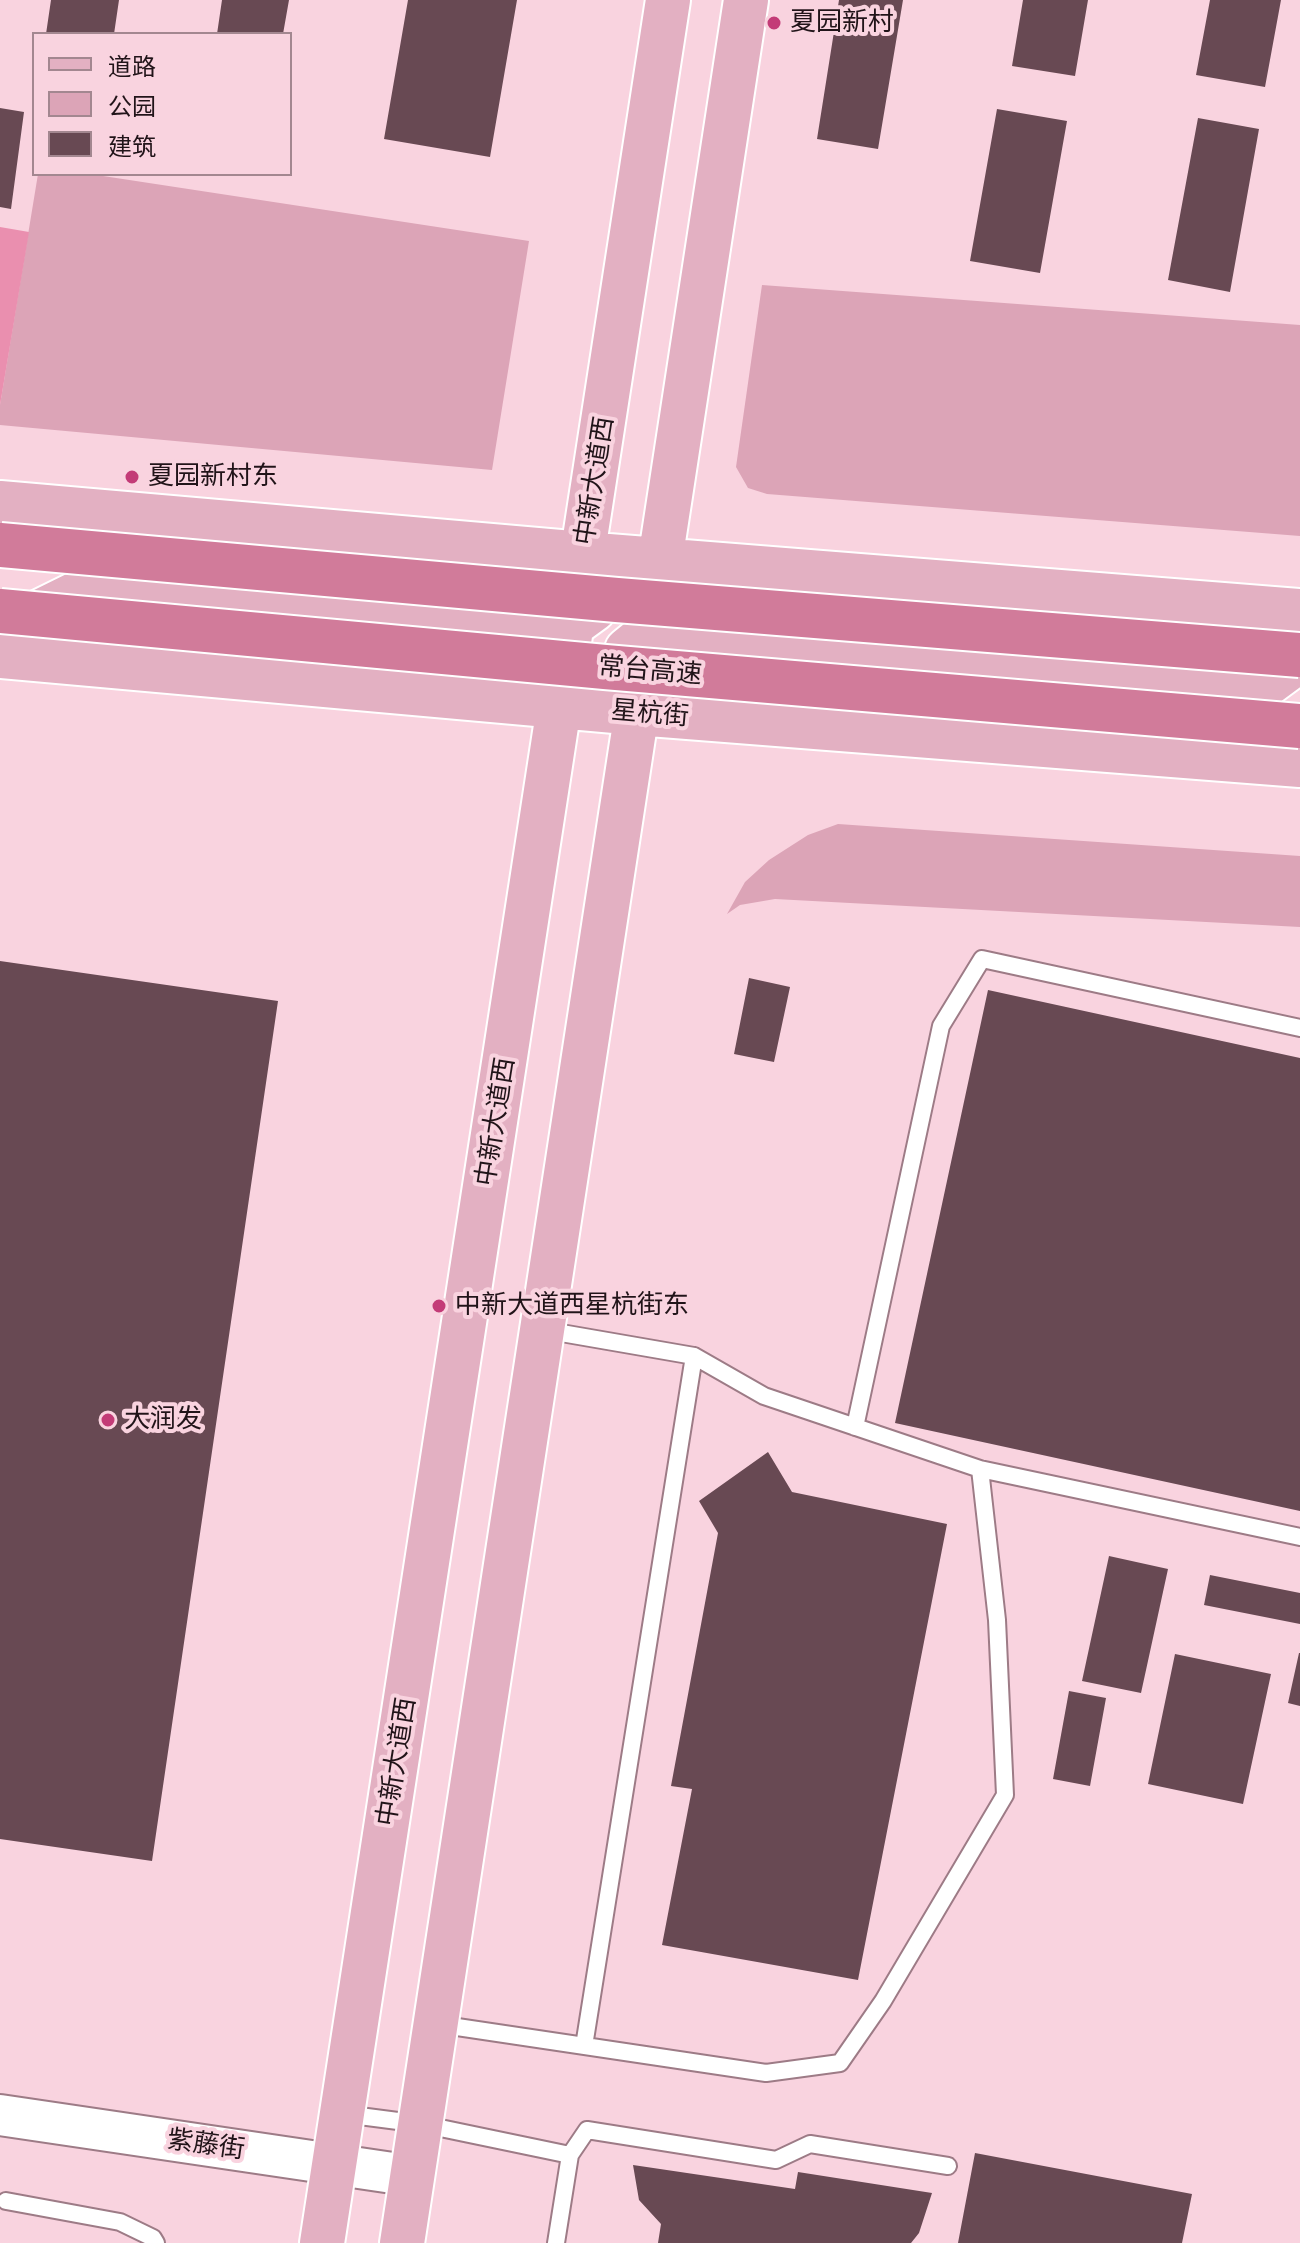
<!DOCTYPE html>
<meta charset="utf-8">
<style>
body{margin:0}
#map{position:relative;width:1300px;height:2243px;overflow:hidden;background:#f9d3df;font-family:"PT Sans","Noto Sans SC",sans-serif}
canvas{display:block}
.legend{position:absolute;left:32px;top:32px;width:260px;height:144px;box-sizing:border-box;background:#f9d3df;border:2px solid #a38790;margin:0;padding:10px 14px;list-style:none;font-size:24px;color:#211419}
.legend li{display:flex;align-items:center;gap:16px;height:40px}
.legend b{width:40px;border:2px solid #a38790}
</style>
<div id="map">
<canvas width="1300" height="2243"></canvas>
<ul class="legend">
<li><b style="height:10px;background:#e3b0c2"></b>道路</li>
<li><b style="height:22px;background:#dca4b7"></b>公园</li>
<li><b style="height:22px;background:#684953"></b>建筑</li>
</ul>
</div>
<script>
const ctx = document.querySelector('canvas').getContext('2d');
ctx.lineJoin = 'round';
function paint(path, color) {
  ctx.fillStyle = color;
  ctx.fill(path, 'evenodd');
}
function shape(rows) {
  const path = new Path2D();
  for (const r of rows) {
    path.moveTo(r[0], r[1]);
    for (let i = 2; i < r.length; i += 2) path.lineTo(r[i], r[i + 1]);
  }
  return path;
}
function strokePath(path, color, width, dash) {
  ctx.strokeStyle = color;
  ctx.lineWidth = width;
  ctx.lineCap = dash ? 'butt' : 'round';
  ctx.setLineDash(dash || []);
  ctx.stroke(path);
}
function write(font, color, halo, rows, align = 'center') {
  ctx.font = font + ' "PT Sans","Noto Sans SC",sans-serif';
  ctx.lineWidth = 8;
  ctx.setLineDash([]);
  ctx.textBaseline = 'middle';
  ctx.strokeStyle = halo;
  ctx.fillStyle = color;
  for (const [text, x, y, turn = 0] of rows) {
    ctx.save();
    ctx.translate(x, y);
    ctx.rotate((+turn || 0) * Math.PI / 180);
    ctx.textAlign = isNaN(turn) ? turn : align;
    if (halo) ctx.strokeText(text, 0, 0);
    ctx.fillText(text, 0, 0);
    ctx.restore();
  }
}
paint(shape([
 [38,174,90,174,529,241,492,470,0,425,0,405],
 [762,285,1300,325,1300,536,767,494,748,488,736,467],
 [838,824,1300,856,1300,927,775,899,740,905,727,914,745,882,769,860,808,835]
]), '#dca4b7');
paint(shape([
 [0,227,29,232,0,405]
]), '#ea8faf');
paint(shape([
 [51,0,119,0,114,34,46,34],
 [222,0,289,0,283,34,217,34],
 [408,0,517,0,490,157,384,139],
 [839,0,903,0,878,149,817,139],
 [1023,0,1088,0,1075,76,1012,66],
 [1210,0,1281,0,1265,87,1196,75],
 [0,108,24,112,11,209,0,207],
 [997,109,1067,121,1040,273,970,261],
 [1198,118,1259,129,1230,292,1168,280],
 [0,961,278,1001,152,1861,0,1839],
 [749,978,790,987,774,1062,734,1054],
 [988,990,1300,1058,1300,1511,895,1423],
 [768,1452,792,1492,947,1524,858,1980,662,1945,692,1789,671,1786,718,1533,699,1501],
 [1109,1556,1168,1569,1141,1693,1082,1681],
 [1210,1575,1300,1593,1300,1624,1204,1605],
 [1299,1653,1300,1653,1300,1706,1288,1703],
 [1175,1654,1271,1674,1243,1804,1148,1784],
 [1069,1691,1106,1698,1090,1786,1053,1779],
 [975,2153,1192,2194,1182,2243,958,2243],
 [633,2165,795,2189,798,2172,932,2193,919,2233,911,2243,658,2243,661,2224,639,2200]
]), '#684953');
const service = shape([
 [544,1330,694,1356,764,1396,980,1469,1300,1537],
 [855,1427,941,1026,982,959,1300,1028],
 [437,2024,766,2073,840,2063,883,2001,1005,1795,997,1620,980,1469],
 [584,2046,694,1356],
 [344,2114,421,2124,570,2155,587,2130,776,2160,810,2144,948,2166],
 [6,2201,120,2222,153,2238,156,2243],
 [556,2243,570,2155]
]);
const tertiary = shape([
 [0,2115,413,2176]
]);
const primary = shape([
 [0,503,583,554,1300,611],
 [19,622,92,586,572,625,594,609],
 [627,650,649,632,1266,685,1300,660],
 [0,656,637,713,1300,765],
 [322,2243,668,0],
 [402,2243,746,0]
]);
strokePath(service, '#9d7b86', 20);
strokePath(tertiary, '#9d7b86', 44);
strokePath(primary, '#fff', 48);
strokePath(service, '#fff', 16);
strokePath(tertiary, '#fff', 40);
strokePath(primary, '#e3b0c2', 44);
const motorwayBridge = shape([
 [0,545,617,600,1300,655],
 [0,611,605,667,1300,726]
]);
strokePath(motorwayBridge, '#fff', 48, []);
strokePath(motorwayBridge, '#d17b9a', 44);
for (const [x, y, r, color] of [
 [774,23,8,"#c33b77"],
 [132,477,8,"#c33b77"],
 [439,1306,8,"#c33b77"],
 [108,1420,8,"#c33b77"]
]) {
  const dot = new Path2D();
  dot.arc(x, y, r, 0, 2 * Math.PI);
  ctx.fillStyle = color;
  ctx.fill(dot);
  strokePath(dot, '#f9d3df', 3);
}
write('26px', '#211419', '#f9d3df', [
 ["夏园新村",790,23],
 ["夏园新村东",148,477],
 ["中新大道西星杭街东",455,1306],
 ["大润发",124,1420]
], 'left');
write('26px', '#211419', '#f9d3df', [
 ["中新大道西",595,481,-81],
 ["常台高速",650,671,5],
 ["星杭街",650,714,5],
 ["中新大道西",496,1122,-81],
 ["中新大道西",397,1762,-81],
 ["紫藤街",206,2145,8]
]);
</script>
